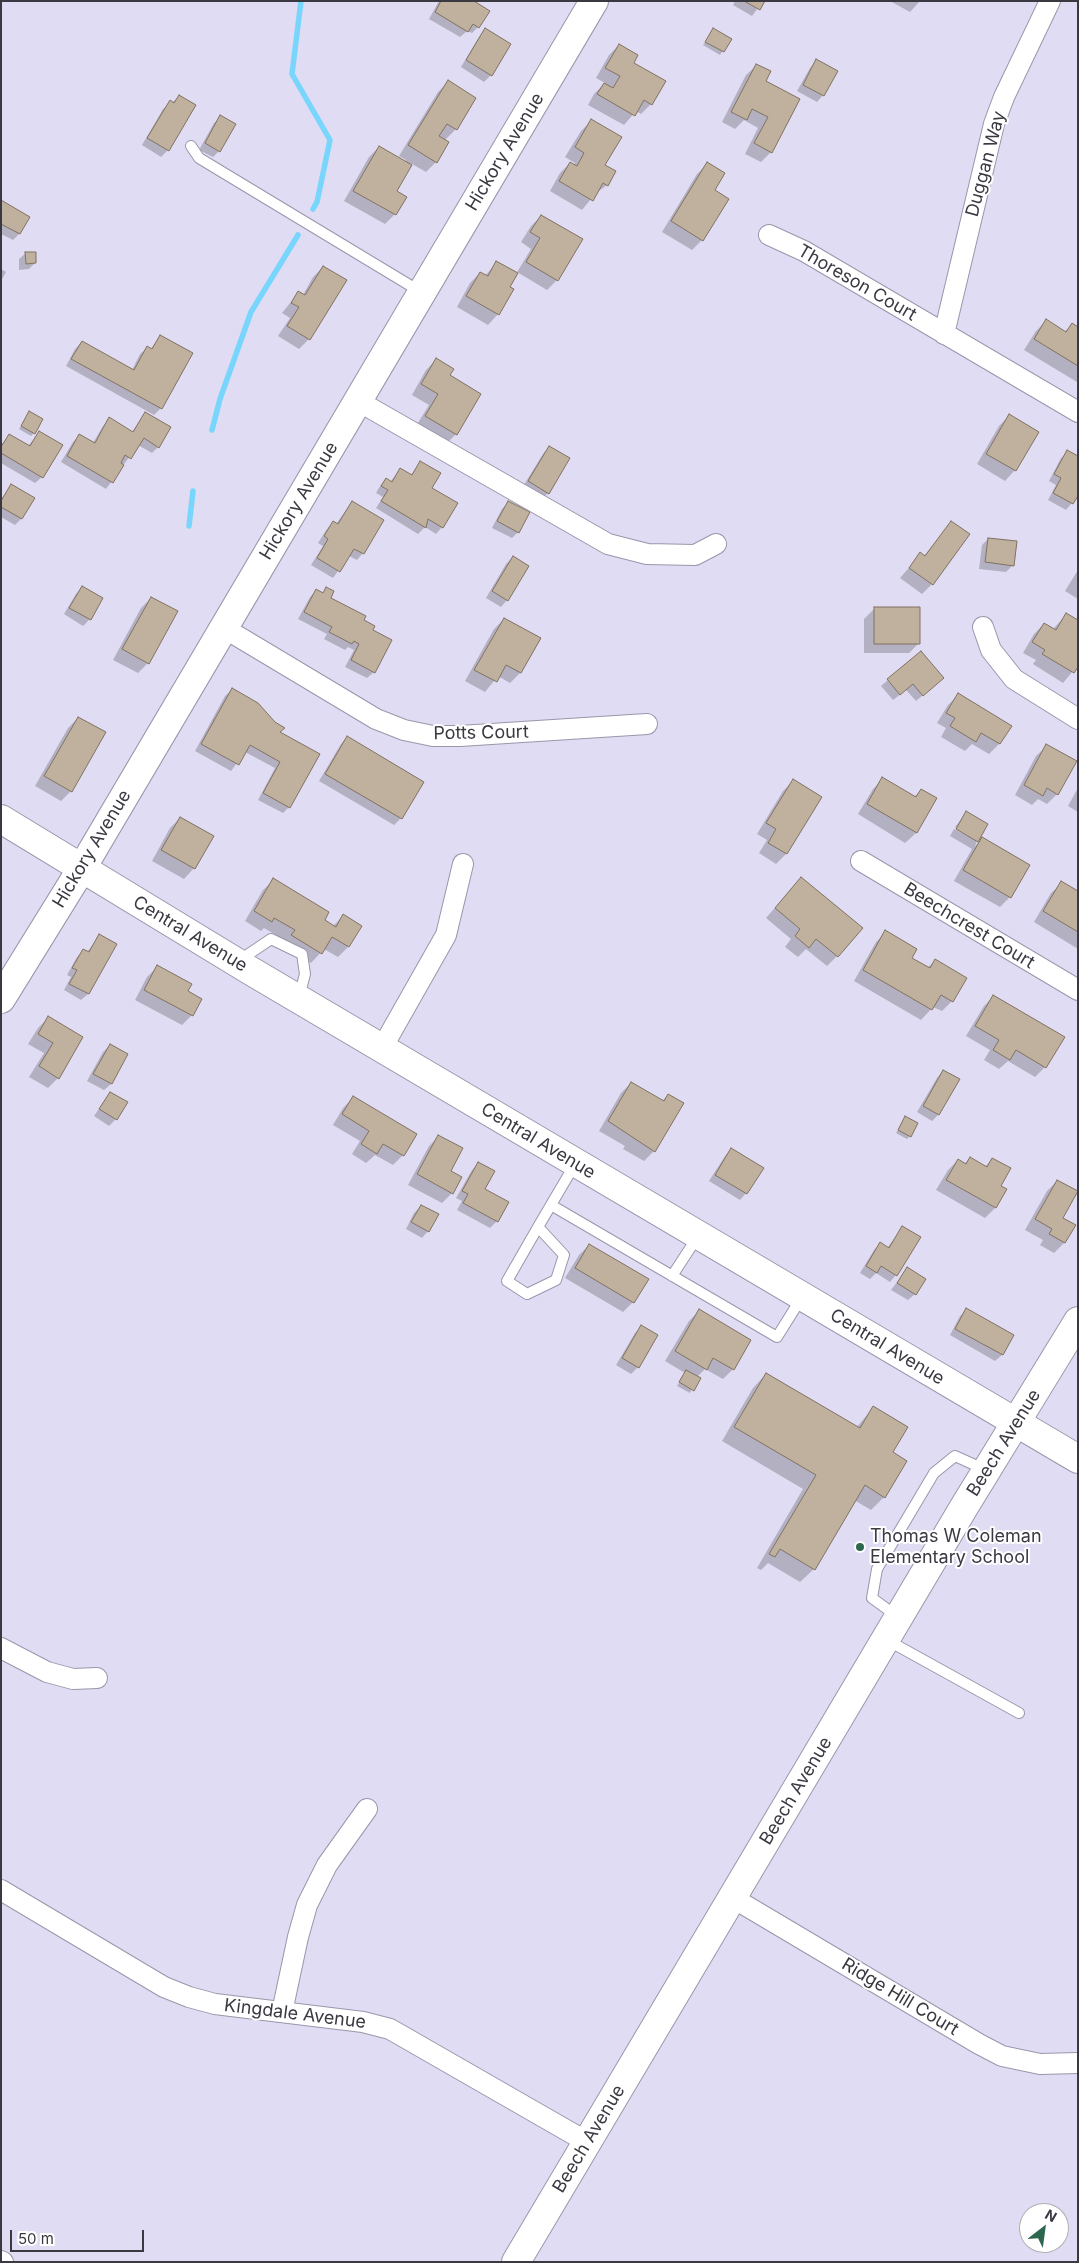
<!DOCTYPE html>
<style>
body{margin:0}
#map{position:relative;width:1079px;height:2263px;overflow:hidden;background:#e0dcf3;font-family:Inter,sans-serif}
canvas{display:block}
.frame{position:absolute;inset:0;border:2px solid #3a3942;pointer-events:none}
.north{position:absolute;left:1019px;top:2203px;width:50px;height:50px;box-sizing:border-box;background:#fff;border:1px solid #b0b0b3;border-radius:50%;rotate:30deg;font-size:14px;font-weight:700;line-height:20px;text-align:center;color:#3a3942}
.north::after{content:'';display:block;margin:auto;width:18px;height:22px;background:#2e674f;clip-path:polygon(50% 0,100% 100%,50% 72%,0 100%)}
.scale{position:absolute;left:10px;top:2230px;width:134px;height:22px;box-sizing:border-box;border:2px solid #3a3942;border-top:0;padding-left:6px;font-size:15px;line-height:18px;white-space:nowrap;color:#3a3942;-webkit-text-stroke:4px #fff;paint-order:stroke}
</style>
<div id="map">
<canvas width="1079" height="2263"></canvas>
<div class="frame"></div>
<div class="north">N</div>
<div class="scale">50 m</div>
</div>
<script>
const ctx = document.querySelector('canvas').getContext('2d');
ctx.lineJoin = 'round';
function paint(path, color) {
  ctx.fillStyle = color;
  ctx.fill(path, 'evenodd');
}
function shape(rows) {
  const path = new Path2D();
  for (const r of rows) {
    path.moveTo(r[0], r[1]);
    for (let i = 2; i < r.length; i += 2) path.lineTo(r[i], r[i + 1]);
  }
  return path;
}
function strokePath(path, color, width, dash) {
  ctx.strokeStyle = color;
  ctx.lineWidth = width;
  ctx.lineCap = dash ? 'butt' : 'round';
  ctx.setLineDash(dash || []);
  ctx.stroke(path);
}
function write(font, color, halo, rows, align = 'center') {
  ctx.font = font + ' Inter,sans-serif';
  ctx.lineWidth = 4;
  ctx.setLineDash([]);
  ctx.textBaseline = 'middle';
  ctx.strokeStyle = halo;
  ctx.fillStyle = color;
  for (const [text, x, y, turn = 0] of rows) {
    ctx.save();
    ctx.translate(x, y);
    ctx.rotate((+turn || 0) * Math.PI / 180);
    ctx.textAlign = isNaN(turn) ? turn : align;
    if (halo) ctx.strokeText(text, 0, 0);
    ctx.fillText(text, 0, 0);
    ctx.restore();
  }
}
paint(shape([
 [439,1,469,1,478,27,472,33,467,31,460,37,429,19],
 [735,1,763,1,752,16,733,5],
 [890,1,920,1,910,12],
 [486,30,491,75,484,82,461,67,479,37],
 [711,33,730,39,720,55,703,45],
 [619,45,632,63,651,104,641,114,636,111,624,125,588,105,594,94,605,83,596,78,609,55],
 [816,61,823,95,817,102,797,91,810,68],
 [757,65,765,81,799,99,771,152,761,162,745,154,758,128,744,120,735,129,722,122,746,75],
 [448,82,456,129,444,141,436,162,426,172,412,164,396,192,395,214,385,224,344,201,369,157,379,147,405,162,406,160,399,156,438,92],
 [179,97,168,150,161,157,142,145,163,109],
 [221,117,219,151,213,157,199,150,214,123],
 [591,121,604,165,607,185,595,194,582,210,550,191,560,173,570,163,574,165,575,163,565,157,581,131],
 [707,164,713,191,702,240,692,250,662,232,697,174],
 [1,202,28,217,19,234,13,240,1,234],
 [541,216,582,240,557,280,547,290,517,272,508,287,498,314,488,325,457,307,470,283,480,273,485,276,496,263,516,274,531,249,521,242,531,226],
 [26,253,35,263,29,269,19,270,19,259],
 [323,267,309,339,299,349,278,336,290,318,282,313,298,293,303,295,313,277],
 [1,269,6,272,1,281],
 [1046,321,1064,332,1072,325,1078,328,1077,382,1024,350,1036,331],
 [160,336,191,353,161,408,154,415,66,366,75,349,82,342,132,370,140,354,147,348,150,350],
 [436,360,448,376,479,395,456,434,446,444,416,426,429,405,412,395,426,370],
 [29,413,34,433,31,436,19,429],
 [145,413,158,447,152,453,138,445,106,489,61,462,73,442,80,435,93,443,103,426,110,419,132,432],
 [1009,416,1037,433,1015,470,1005,481,977,464,999,426],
 [39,433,42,477,35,483,1,463,1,445,10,435,28,446],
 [549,447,548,493,542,499,522,488,543,454],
 [1068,452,1072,503,1066,510,1048,500,1056,485,1049,481,1061,458],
 [421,462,442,527,436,534,425,527,418,534,376,508,383,497,376,493,380,486,386,480,390,482,400,470,410,476],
 [12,486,33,498,21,519,15,525,1,517,1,499],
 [352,502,363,553,357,560,349,556,333,578,311,565,323,546,318,543,327,529,333,522,336,524],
 [509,502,518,532,512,538,492,528,502,509],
 [951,522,932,584,922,594,900,578,921,554,924,556],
 [988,539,1013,565,1006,572,979,569,982,545],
 [513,557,507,600,501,607,486,598,506,564],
 [1078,570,1078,599,1065,591],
 [82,588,90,619,83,626,64,614,76,594],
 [326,589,329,598,363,621,371,631,374,672,367,678,345,667,354,650,348,647,345,650,324,639,327,634,298,619,310,597,316,591,321,594],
 [151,598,148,663,138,673,113,660,141,608],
 [874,609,919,643,909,653,864,653,864,619],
 [1066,615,1078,665,1063,683,1033,664,1036,660,1023,653,1034,634,1044,624,1053,629],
 [504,619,520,673,510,683,498,676,485,692,465,681,494,629],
 [888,680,936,684,916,701,906,690,893,700,881,686],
 [232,690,278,732,289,807,283,813,258,800,275,768,245,752,231,771,195,751,225,696],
 [958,695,1010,726,999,744,989,754,972,744,965,751,941,737,946,728,937,723,948,705],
 [78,718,71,791,61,801,35,786,68,728],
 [347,738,401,818,394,825,319,781,341,744],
 [1047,746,1057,794,1047,804,1038,799,1032,805,1015,795,1036,756],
 [883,779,914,797,921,790,936,799,916,833,905,843,858,814,873,789],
 [793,781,820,797,786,854,776,864,759,853,767,840,757,834,783,791],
 [1078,788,1078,812,1068,806],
 [967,812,977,840,955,827],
 [180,818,194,868,184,879,152,861,170,828],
 [954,829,977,841,975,846,982,839,1010,897,1000,907,954,881,972,849,950,836],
 [801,878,837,956,827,966,806,949,798,957,785,947,791,939,766,918],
 [274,880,323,920,333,926,343,916,360,926,348,947,338,957,324,949,311,963,282,946,286,941,264,928,261,931,245,921,263,890],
 [1062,883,1078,892,1078,949,1034,922,1051,893],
 [886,932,910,958,927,968,935,961,952,1001,942,1011,933,1007,921,1020,854,981,876,942],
 [100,936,116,945,88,994,81,1000,64,990,71,977,67,975,77,957,84,950,87,952],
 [157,967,187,992,192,1015,182,1025,135,1000,147,977],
 [994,996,1045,1067,1035,1077,1008,1061,999,1069,984,1060,990,1050,966,1036,984,1006],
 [48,1018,82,1038,58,1078,48,1088,29,1077,44,1053,28,1044,38,1028],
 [110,1045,127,1055,111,1084,104,1090,87,1081,103,1052],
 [943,1071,938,1115,932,1121,917,1112,937,1078],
 [631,1083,662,1101,668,1095,654,1151,644,1161,623,1149,625,1146,599,1131,621,1093],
 [110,1093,116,1119,109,1126,94,1116],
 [353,1098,403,1155,393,1165,375,1155,366,1163,352,1154,360,1141,333,1125,343,1108],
 [905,1118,910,1136,907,1139,896,1133],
 [439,1136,449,1171,452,1193,442,1203,408,1185,429,1146],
 [731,1149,746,1193,740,1200,709,1181,725,1156],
 [970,1158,985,1167,992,1159,999,1187,1005,1190,995,1208,985,1218,936,1190,948,1170,958,1160,964,1164],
 [478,1164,483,1190,497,1221,490,1228,457,1210,462,1201,456,1198,472,1170],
 [1057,1181,1064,1243,1054,1253,1040,1245,1043,1240,1025,1230,1047,1191],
 [421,1206,428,1231,422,1238,406,1229,414,1213],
 [903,1227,896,1275,890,1282,876,1273,870,1279,860,1273,874,1250,880,1244,887,1248],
 [589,1245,633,1302,623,1312,565,1278,579,1255],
 [907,1269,915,1294,908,1300,891,1290],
 [967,1310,1013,1335,1002,1355,995,1361,950,1335,960,1316],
 [699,1311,733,1369,723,1379,705,1369,697,1377,690,1393,677,1386,685,1373,665,1361,689,1321],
 [642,1327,656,1335,638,1367,631,1374,616,1365,635,1333],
 [766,1374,856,1428,873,1408,891,1453,884,1497,871,1510,854,1500,814,1569,800,1582,768,1563,761,1570,757,1568,803,1489,722,1441,753,1388]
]), '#0003');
strokePath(shape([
 [301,1,292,74,330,140,317,202,313,209],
 [212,430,220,399,251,312,298,235],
 [189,526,193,491]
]), '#78d5fb', 5.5);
const building = shape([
 [441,1,474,1,490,11,479,28,473,24,468,32,435,12,441,1],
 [744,1,765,1,760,10,744,1],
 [485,28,511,44,492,76,466,60,485,28],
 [713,28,732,39,724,52,705,42,713,28],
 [619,44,638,55,634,63,666,81,652,105,644,100,635,116,597,94,604,83,613,88,620,76,605,68,619,44],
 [816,59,838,71,824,96,803,85,816,59],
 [756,64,771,71,766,81,800,99,772,153,754,143,768,117,752,109,747,120,731,112,756,64],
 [448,80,476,98,457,130,447,124,439,136,449,142,437,163,408,145,448,80],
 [179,95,196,105,169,151,147,138,170,100,174,103,179,95],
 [220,115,236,124,220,152,205,143,220,115],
 [591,119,622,137,605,165,616,171,608,186,603,183,593,201,559,181,570,162,577,166,584,153,575,147,591,119],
 [379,146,412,165,397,191,407,197,396,215,353,191,379,146],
 [707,162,725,173,715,190,729,199,703,241,671,221,707,162],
 [1,200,30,217,20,234,1,224,1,200],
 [541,215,583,239,558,281,526,262,540,238,530,232,541,215],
 [25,252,36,252,36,263,26,264,25,252],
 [496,261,518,273,510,287,514,289,499,315,466,296,480,272,488,276,496,261],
 [323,266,347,280,310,340,287,326,299,307,291,303,298,291,305,295,323,266],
 [1046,319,1066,332,1072,323,1078,327,1078,366,1034,339,1046,319],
 [160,335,193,353,162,409,71,359,82,341,134,370,147,346,152,349,160,335],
 [436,358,454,369,450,375,481,394,457,435,425,416,438,394,421,384,436,358],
 [29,411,43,419,35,434,21,426,29,411],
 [145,412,171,427,159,448,144,438,131,459,125,455,121,463,124,465,113,483,67,456,79,434,95,443,109,417,133,432,145,412],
 [1009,414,1039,432,1016,471,986,454,1009,414],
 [39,431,63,445,43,478,1,453,1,447,9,434,30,446,39,431],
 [549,446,570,458,549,494,528,481,549,446],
 [1067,450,1078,456,1078,496,1073,504,1053,493,1061,478,1054,474,1067,450],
 [420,461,441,473,432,488,458,503,443,528,428,519,426,528,381,501,388,490,381,486,386,478,392,482,400,468,412,475,420,461],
 [11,484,35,498,22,519,1,507,1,501,11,484],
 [352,501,384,520,364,554,354,549,340,572,317,558,328,539,324,536,333,521,338,524,352,501],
 [508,501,530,512,519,533,497,521,508,501],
 [951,521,970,534,933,585,909,568,920,552,925,556,951,521],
 [988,538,1017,541,1014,566,985,562,988,538],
 [513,556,529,566,508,601,492,591,513,556],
 [82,586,103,598,91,620,69,608,82,586],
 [326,587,334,591,331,598,366,616,364,620,375,626,373,630,392,640,375,673,351,660,359,644,354,641,352,644,329,632,332,627,304,612,316,589,323,593,326,587],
 [151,597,178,611,149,664,122,649,151,597],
 [874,607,920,607,920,644,874,644,874,607],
 [1066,613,1078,620,1078,667,1074,673,1042,654,1045,650,1032,642,1044,623,1056,630,1066,613],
 [504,618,541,638,521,673,506,665,497,682,474,670,504,618],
 [921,651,944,678,923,696,913,684,900,695,887,679,921,651],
 [232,688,258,703,275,722,285,728,280,732,320,754,290,808,263,793,280,762,250,745,239,765,201,744,232,688],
 [958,693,1012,726,1000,744,981,733,976,742,950,726,955,718,946,713,958,693],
 [78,717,106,732,72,792,44,776,78,717],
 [347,736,424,782,402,819,325,774,347,736],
 [1046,744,1077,761,1058,795,1047,788,1043,796,1024,785,1046,744],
 [882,777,916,797,921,789,937,798,917,833,867,804,882,777],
 [793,779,822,797,787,854,768,843,776,829,766,823,793,779],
 [966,811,988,824,978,842,956,829,966,811],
 [180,817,214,836,195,869,161,850,180,817],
 [982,837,1030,865,1011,898,963,870,982,837],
 [801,877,863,928,838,957,816,939,809,948,795,936,800,929,775,908,801,877],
 [273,878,329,912,325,920,336,927,343,914,362,926,349,947,332,937,322,954,291,935,295,930,274,918,272,922,254,911,273,878],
 [1061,881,1078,891,1078,932,1043,911,1061,881],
 [885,930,917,949,912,958,930,968,935,959,967,978,953,1002,941,995,932,1010,863,970,885,930],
 [99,934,117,944,89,994,69,984,77,970,72,968,83,949,89,952,99,934],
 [157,965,192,984,188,991,202,999,193,1016,144,990,157,965],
 [993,995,1065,1037,1046,1068,1016,1050,1010,1060,993,1050,999,1040,975,1026,993,995],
 [48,1016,83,1037,59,1079,39,1066,53,1043,38,1034,48,1016],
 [110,1044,128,1054,112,1084,93,1074,110,1044],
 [943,1070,960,1079,939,1115,923,1106,943,1070],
 [631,1082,664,1101,668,1094,684,1103,655,1152,608,1121,631,1082],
 [110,1092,128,1102,117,1120,99,1109,110,1092],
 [353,1096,417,1134,404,1156,383,1144,377,1154,361,1144,369,1131,342,1114,353,1096],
 [905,1116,918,1123,911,1137,898,1130,905,1116],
 [438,1135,463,1148,451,1171,462,1177,453,1194,417,1174,438,1135],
 [731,1148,764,1168,747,1194,715,1175,731,1148],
 [970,1157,987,1167,992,1158,1011,1168,1001,1186,1007,1189,996,1208,946,1180,958,1159,966,1164,970,1157],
 [478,1162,495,1171,485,1189,509,1202,498,1222,463,1203,468,1194,462,1191,478,1162],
 [1057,1180,1078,1191,1063,1218,1076,1225,1065,1243,1049,1234,1052,1229,1035,1219,1057,1180],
 [421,1205,439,1214,429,1232,411,1222,421,1205],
 [902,1226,921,1237,897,1276,881,1266,877,1273,866,1266,880,1242,889,1248,902,1226],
 [589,1244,649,1279,634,1303,575,1268,589,1244],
 [907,1267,926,1279,916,1295,897,1283,907,1267],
 [966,1308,1014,1335,1003,1355,955,1329,966,1308],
 [699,1309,751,1340,734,1370,713,1358,707,1370,675,1351,699,1309],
 [641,1325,658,1335,639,1368,622,1358,641,1325],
 [686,1370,701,1378,694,1391,679,1382,686,1370],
 [766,1373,860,1428,873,1406,908,1427,893,1452,907,1461,885,1498,865,1485,815,1570,780,1549,775,1557,769,1554,816,1475,734,1427,766,1373]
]);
paint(building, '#c0b19e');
strokePath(building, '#807160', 1);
const lane = shape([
 [191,146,199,158,421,292],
 [240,960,271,939,302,954,305,974,299,997],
 [551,1205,777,1337,802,1297],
 [538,1227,564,1255,556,1280,527,1294,507,1281,538,1227,575,1164],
 [672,1276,698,1236],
 [898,1617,872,1598,877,1569,934,1473,955,1456,986,1470],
 [887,1640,1019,1713]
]);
const street = shape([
 [769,235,804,251,1078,412],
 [944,334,994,124,1004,97,1050,1],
 [358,401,608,544,647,554,695,555,716,544],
 [983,627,991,650,1014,679,1078,719],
 [224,628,376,719,404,730,433,736,460,736,647,724],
 [861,861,1078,990],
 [382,1048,446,935,463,864],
 [1,1648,47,1672,73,1679,97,1678],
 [1,1890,164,1987,189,1997,215,2004,363,2022,390,2029,587,2142],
 [733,1898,979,2044,1002,2056,1040,2064,1078,2063],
 [282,2012,298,1937,307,1905,327,1865,367,1809],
 [1,2261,3,2262]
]);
const secondary = shape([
 [1,819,251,971,1078,1459],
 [1,999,82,868,594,1],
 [516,2262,964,1507,1078,1321]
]);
strokePath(lane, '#9a96ab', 12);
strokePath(street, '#9a96ab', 22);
strokePath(secondary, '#9a96ab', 30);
strokePath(lane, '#fff', 10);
strokePath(street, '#fff', 20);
strokePath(secondary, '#fff', 28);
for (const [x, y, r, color] of [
 [860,1547,5,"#2e674f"]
]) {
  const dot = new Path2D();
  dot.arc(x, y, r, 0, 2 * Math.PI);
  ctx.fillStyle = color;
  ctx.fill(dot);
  strokePath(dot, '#fff', 2);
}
write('18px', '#3a3942', '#fff', [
 ["Hickory Avenue",505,152,-59],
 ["Duggan Way",986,164,-75],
 ["Thoreson Court",857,283,30],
 ["Hickory Avenue",299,501,-59],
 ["Potts Court",481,733,-1],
 ["Hickory Avenue",92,849,-59],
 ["Beechcrest Court",969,926,31],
 ["Central Avenue",190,934,31],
 ["Central Avenue",538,1141,31],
 ["Central Avenue",887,1347,31],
 ["Beech Avenue",1004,1443,-58],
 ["Beech Avenue",796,1791,-59],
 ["Ridge Hill Court",900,1997,31],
 ["Kingdale Avenue",295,2014,7],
 ["Beech Avenue",589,2139,-59]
]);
write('18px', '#3a3942', '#fff', [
 ["Thomas W Coleman",870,1537],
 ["Elementary School",870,1558]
], 'left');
</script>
